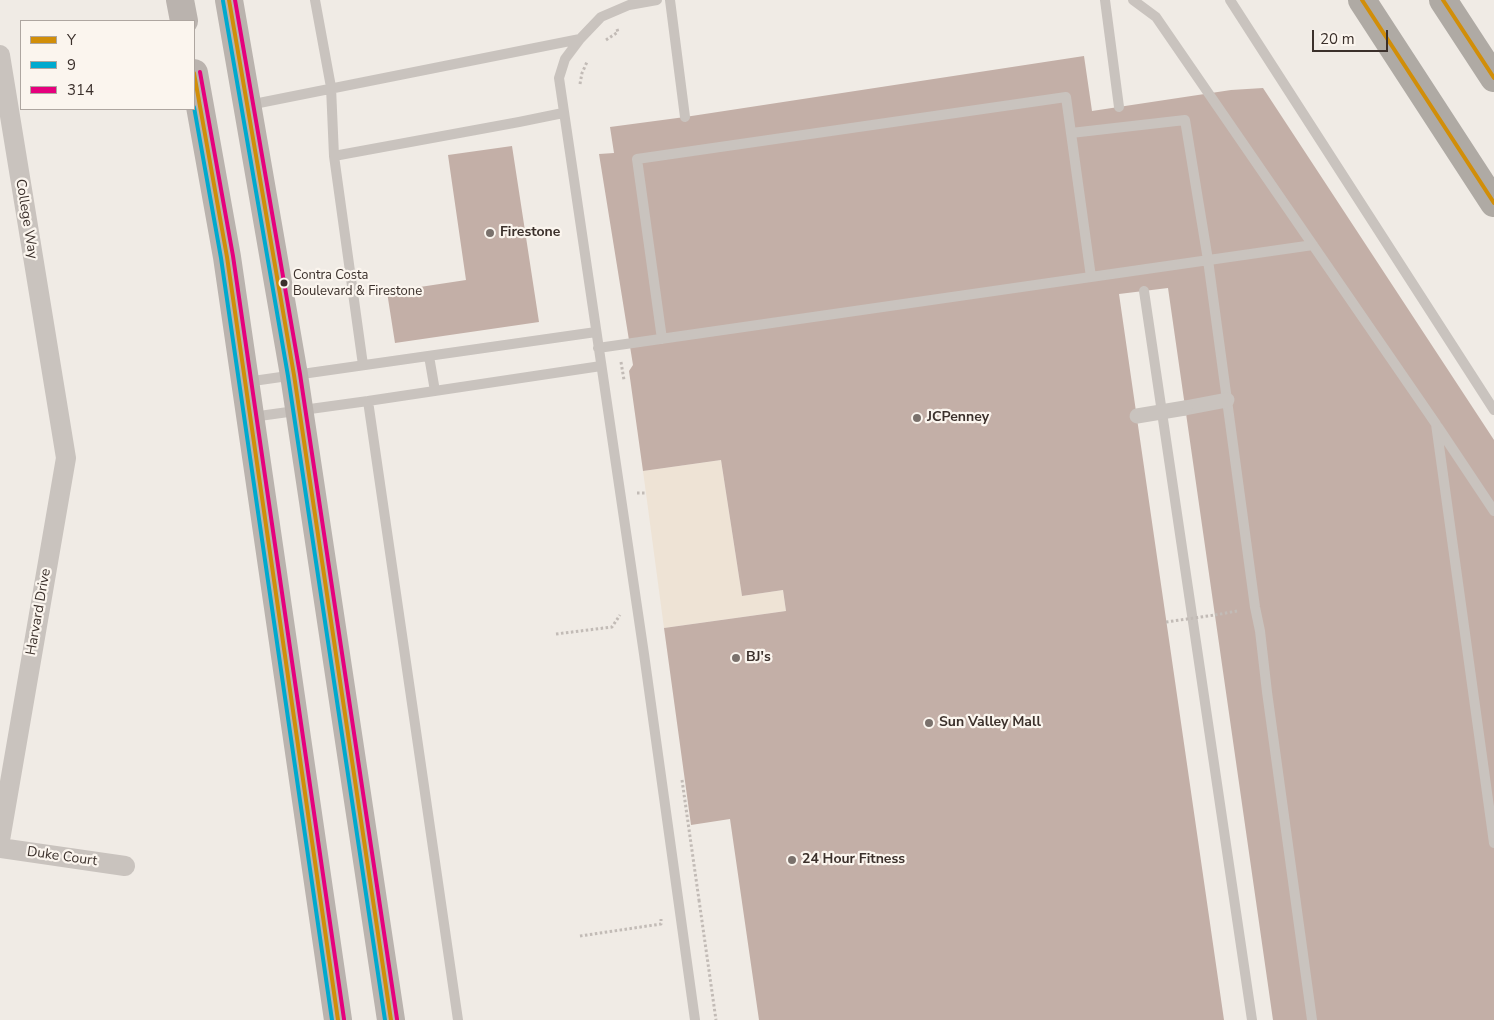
<!DOCTYPE html>
<style>
body{margin:0}
#map{position:relative;width:1494px;height:1020px;overflow:hidden;background:#f0ebe5;font-family:"Nunito Sans",sans-serif}
canvas{display:block}
.legend{position:absolute;left:20px;top:20px;width:175px;height:90px;box-sizing:border-box;background:#fbf5ee;border:1px solid #aea6a0;margin:0;padding:6px 9px;list-style:none;font-size:15px;color:#3b302b}
.legend li{display:flex;align-items:center;gap:10px;height:25px}
.legend b{width:25px;border:1px solid #aea6a0}
.scale{position:absolute;left:1312px;top:30px;width:76px;height:22px;box-sizing:border-box;border:2px solid #3b302b;border-top:0;padding-left:6px;font-size:15px;line-height:18px;white-space:nowrap;color:#3b302b;-webkit-text-stroke:4px #fbf5ee;paint-order:stroke}
</style>
<div id="map">
<canvas width="1494" height="1020"></canvas>
<ul class="legend">
<li><b style="height:6px;background:#d18e09"></b>Y</li>
<li><b style="height:6px;background:#00a9ce"></b>9</li>
<li><b style="height:6px;background:#e5007d"></b>314</li>
</ul>
<div class="scale">20 m</div>
</div>
<script>
const ctx = document.querySelector('canvas').getContext('2d');
ctx.lineJoin = 'round';
function paint(path, color) {
  ctx.fillStyle = color;
  ctx.fill(path, 'evenodd');
}
function shape(rows) {
  const path = new Path2D();
  for (const r of rows) {
    path.moveTo(r[0], r[1]);
    for (let i = 2; i < r.length; i += 2) path.lineTo(r[i], r[i + 1]);
  }
  return path;
}
function strokePath(path, color, width, dash) {
  ctx.strokeStyle = color;
  ctx.lineWidth = width;
  ctx.lineCap = dash ? 'butt' : 'round';
  ctx.setLineDash(dash || []);
  ctx.stroke(path);
}
function write(font, color, halo, rows, align = 'center') {
  ctx.font = font + ' "Nunito Sans",sans-serif';
  ctx.lineWidth = 4.5;
  ctx.setLineDash([]);
  ctx.textBaseline = 'middle';
  ctx.strokeStyle = halo;
  ctx.fillStyle = color;
  for (const [text, x, y, turn = 0] of rows) {
    ctx.save();
    ctx.translate(x, y);
    ctx.rotate((+turn || 0) * Math.PI / 180);
    ctx.textAlign = isNaN(turn) ? turn : align;
    if (halo) ctx.strokeText(text, 0, 0);
    ctx.fillText(text, 0, 0);
    ctx.restore();
  }
}
paint(shape([
 [721,460,742,596,783,590,786,611,664,628,643,471]
]), '#eee3d5');
paint(shape([
 [1084,56,1092,111,1231,90,1263,88,1494,440,1494,1020,1273,1020,1168,288,1119,294,1224,1020,759,1020,730,819,691,825,664,628,786,611,783,590,742,596,721,460,643,471,629,371,633,365,599,154,614,153,610,127,685,117],
 [512,146,539,322,395,343,387,292,466,280,448,155]
]), '#c3afa7');
strokePath(shape([
 [606,40,618,32,617,29],
 [580,84,582,73,587,62],
 [621,362,624,380],
 [637,493,646,493],
 [1215,615,1237,611],
 [556,634,612,627,620,615],
 [682,780,699,900,697,901],
 [699,900,716,1020],
 [580,936,661,924,661,919]
]), '#c2bbb6', 3, [2.5, 2.5]);
strokePath(shape([
 [315,0,331,87,334,156],
 [670,0,685,117],
 [1105,0,1119,107],
 [1133,0,1156,17,1436,424,1494,843],
 [1230,0,1494,410],
 [580,39,565,59,559,78,644,654,695,1020],
 [249,105,580,39,601,17,629,5,657,0],
 [1071,133,1185,120,1208,260,1255,607,1260,631,1267,692,1312,1020],
 [1144,291,1252,1020],
 [662,339,637,159,1066,97,1091,277],
 [598,348,1313,245],
 [429,356,435,391],
 [363,365,334,156,519,122,563,113],
 [246,382,596,332],
 [368,401,458,1020],
 [252,417,368,401,601,366],
 [1438,427,1494,511]
]), '#c9c3be', 10);
strokePath(shape([
 [1185,408,1227,400]
]), '#c9c3be', 15);
strokePath(shape([
 [0,55,66,458,0,840],
 [0,848,125,866]
]), '#c9c3be', 20);
strokePath(shape([
 [180,0,184,21],
 [229,0,294,375,391,1020],
 [194,73,227,257,338,1020]
]), '#bab3ae', 28);
strokePath(shape([
 [1362,0,1494,203],
 [1443,0,1494,78]
]), '#afaaa4', 28);
strokePath(shape([
 [1166,622,1215,615]
]), '#c2bbb6', 3, [2.5, 2.5]);
strokePath(shape([
 [1137,416,1185,408]
]), '#c9c3be', 15);
strokePath(shape([
 [229,0,294,375,391,1020],
 [1362,0,1494,203],
 [1443,0,1494,78],
 [194,73,227,257,338,1020]
]), '#d18e09', 4);
strokePath(shape([
 [223,1,288,376,385,1020],
 [194,107,221,258,332,1020]
]), '#00a9ce', 4);
strokePath(shape([
 [235,0,300,374,397,1019],
 [200,72,233,256,344,1019]
]), '#e5007d', 4);
for (const [x, y, r, color] of [
 [490,233,5,"#7a716c"],
 [284,283,4.5,"#3b302b"],
 [917,418,5,"#7a716c"],
 [736,658,5,"#7a716c"],
 [929,723,5,"#7a716c"],
 [792,860,5,"#7a716c"]
]) {
  const dot = new Path2D();
  dot.arc(x, y, r, 0, 2 * Math.PI);
  ctx.fillStyle = color;
  ctx.fill(dot);
  strokePath(dot, '#fbf5ee', 2);
}
write('13px', '#3b302b', '#fbf5ee', [
 ["Contra Costa",293,276],
 ["Boulevard & Firestone",293,292]
], 'left');
write('14px', '#3b302b', '#fbf5ee', [
 ["College Way",26,219,81],
 ["Harvard Drive",39,612,-80],
 ["Duke Court",62,857,8]
]);
write('bold 14px', '#3b302b', '#fbf5ee', [
 ["Firestone",500,233],
 ["JCPenney",927,418],
 ["BJ's",746,658],
 ["Sun Valley Mall",939,723],
 ["24 Hour Fitness",802,860]
], 'left');
</script>
